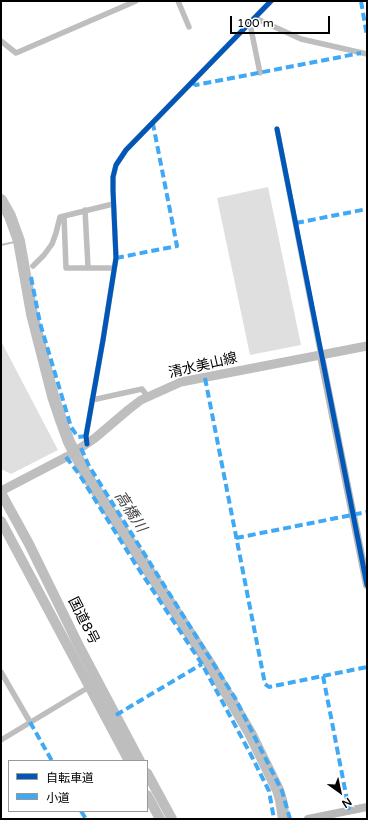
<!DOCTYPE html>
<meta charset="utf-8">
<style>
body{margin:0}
#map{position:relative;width:368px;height:820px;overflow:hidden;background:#fff;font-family:"Varela Round","Noto Sans JP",sans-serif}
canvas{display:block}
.frame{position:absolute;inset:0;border:2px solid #000;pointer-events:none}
.legend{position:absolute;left:8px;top:760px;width:140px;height:52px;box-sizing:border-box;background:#fff;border:1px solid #999;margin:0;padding:5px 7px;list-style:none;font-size:12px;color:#000}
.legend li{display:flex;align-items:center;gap:8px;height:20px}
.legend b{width:20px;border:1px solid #999}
.north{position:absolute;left:320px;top:772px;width:40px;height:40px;-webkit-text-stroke:3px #fff;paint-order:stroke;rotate:147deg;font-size:11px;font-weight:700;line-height:16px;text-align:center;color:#000}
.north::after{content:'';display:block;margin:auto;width:14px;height:18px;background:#000;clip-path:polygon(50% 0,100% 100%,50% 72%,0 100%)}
.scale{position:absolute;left:230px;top:16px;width:100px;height:18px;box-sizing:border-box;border:2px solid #000;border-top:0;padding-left:5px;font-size:12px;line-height:14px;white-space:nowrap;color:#000;-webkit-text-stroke:3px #fff;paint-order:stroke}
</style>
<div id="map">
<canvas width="368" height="820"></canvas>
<div class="frame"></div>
<ul class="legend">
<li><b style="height:5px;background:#0057b8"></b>自転車道</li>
<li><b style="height:5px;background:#3fa9f5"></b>小道</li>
</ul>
<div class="north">N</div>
<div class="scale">100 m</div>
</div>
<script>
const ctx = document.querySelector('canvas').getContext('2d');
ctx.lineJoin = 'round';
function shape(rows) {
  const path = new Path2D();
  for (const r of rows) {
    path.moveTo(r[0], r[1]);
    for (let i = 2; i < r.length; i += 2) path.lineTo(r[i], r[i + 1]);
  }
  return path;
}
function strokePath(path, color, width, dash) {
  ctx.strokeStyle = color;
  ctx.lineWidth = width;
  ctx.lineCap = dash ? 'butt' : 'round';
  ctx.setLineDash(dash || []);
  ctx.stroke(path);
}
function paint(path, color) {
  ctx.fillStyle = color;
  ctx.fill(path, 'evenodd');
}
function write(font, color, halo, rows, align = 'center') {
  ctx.font = font + ' "Varela Round","Noto Sans JP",sans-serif';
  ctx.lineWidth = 3;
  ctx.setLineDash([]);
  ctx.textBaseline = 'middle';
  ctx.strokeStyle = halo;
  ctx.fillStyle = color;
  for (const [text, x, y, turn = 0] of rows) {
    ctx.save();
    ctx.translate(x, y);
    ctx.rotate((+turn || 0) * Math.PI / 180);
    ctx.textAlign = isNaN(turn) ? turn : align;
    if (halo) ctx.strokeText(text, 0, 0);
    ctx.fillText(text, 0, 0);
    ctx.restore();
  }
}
strokePath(shape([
 [1,245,19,241]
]), '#bfbfbf', 2);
strokePath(shape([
 [1,200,10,216,19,241,32,314,53,396,61,420,69,442,88,478,209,663,250,733,278,790,281,800,284,819]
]), '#bfbfbf', 12);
paint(shape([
 [268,187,301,345,250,355,217,198],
 [1,341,58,450,11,474,1,469]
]), '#dfdfdf');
strokePath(shape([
 [178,1,189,27],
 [255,18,301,39,367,54],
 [250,24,260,73],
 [1,41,16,53,136,1],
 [277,129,321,356],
 [85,210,88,267],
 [64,216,66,268,114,268],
 [33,266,44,255,52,244,56,233,60,217,113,204],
 [92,400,142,389,148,397],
 [87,444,86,436,103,340,116,258,113,190,113,177,116,165,126,150,271,1],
 [1,672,30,722],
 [1,740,89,687]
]), '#bebebe', 5.5);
strokePath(shape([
 [321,356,367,585],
 [308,819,367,807]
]), '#b8b8b8', 8);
strokePath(shape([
 [1,491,70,455,95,438,128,410,141,400,181,382,367,346]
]), '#bebebe', 9);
strokePath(shape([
 [1,493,29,544,78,644,140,761],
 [1,521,129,761],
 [147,773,172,819],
 [147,795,160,819]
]), '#bebebe', 10);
strokePath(shape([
 [361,1,367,36],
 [192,83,196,85,361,53],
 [296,223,367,209],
 [116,258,177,246,153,124],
 [31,277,40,323,71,427,78,437,86,436],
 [205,378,265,684,269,687,367,667],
 [81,448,89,466,235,698,282,791,290,819],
 [66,457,79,474,136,565,202,664,250,753,269,791,274,819],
 [236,538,367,512],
 [323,676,349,810],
 [116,715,202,664],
 [30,722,52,761],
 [81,811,86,819]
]), '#3fa9f5', 4, [8, 4]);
strokePath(shape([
 [277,129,367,585],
 [87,444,86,436,103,340,116,258,113,190,113,177,116,165,126,150,271,1]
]), '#0057b8', 5);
write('14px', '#000', '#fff', [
 ["清水美山線",203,366,-13],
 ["国道8号",83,621,63]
]);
write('italic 15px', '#444', '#fff', [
 ["高橋川",130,512,57]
]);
</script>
